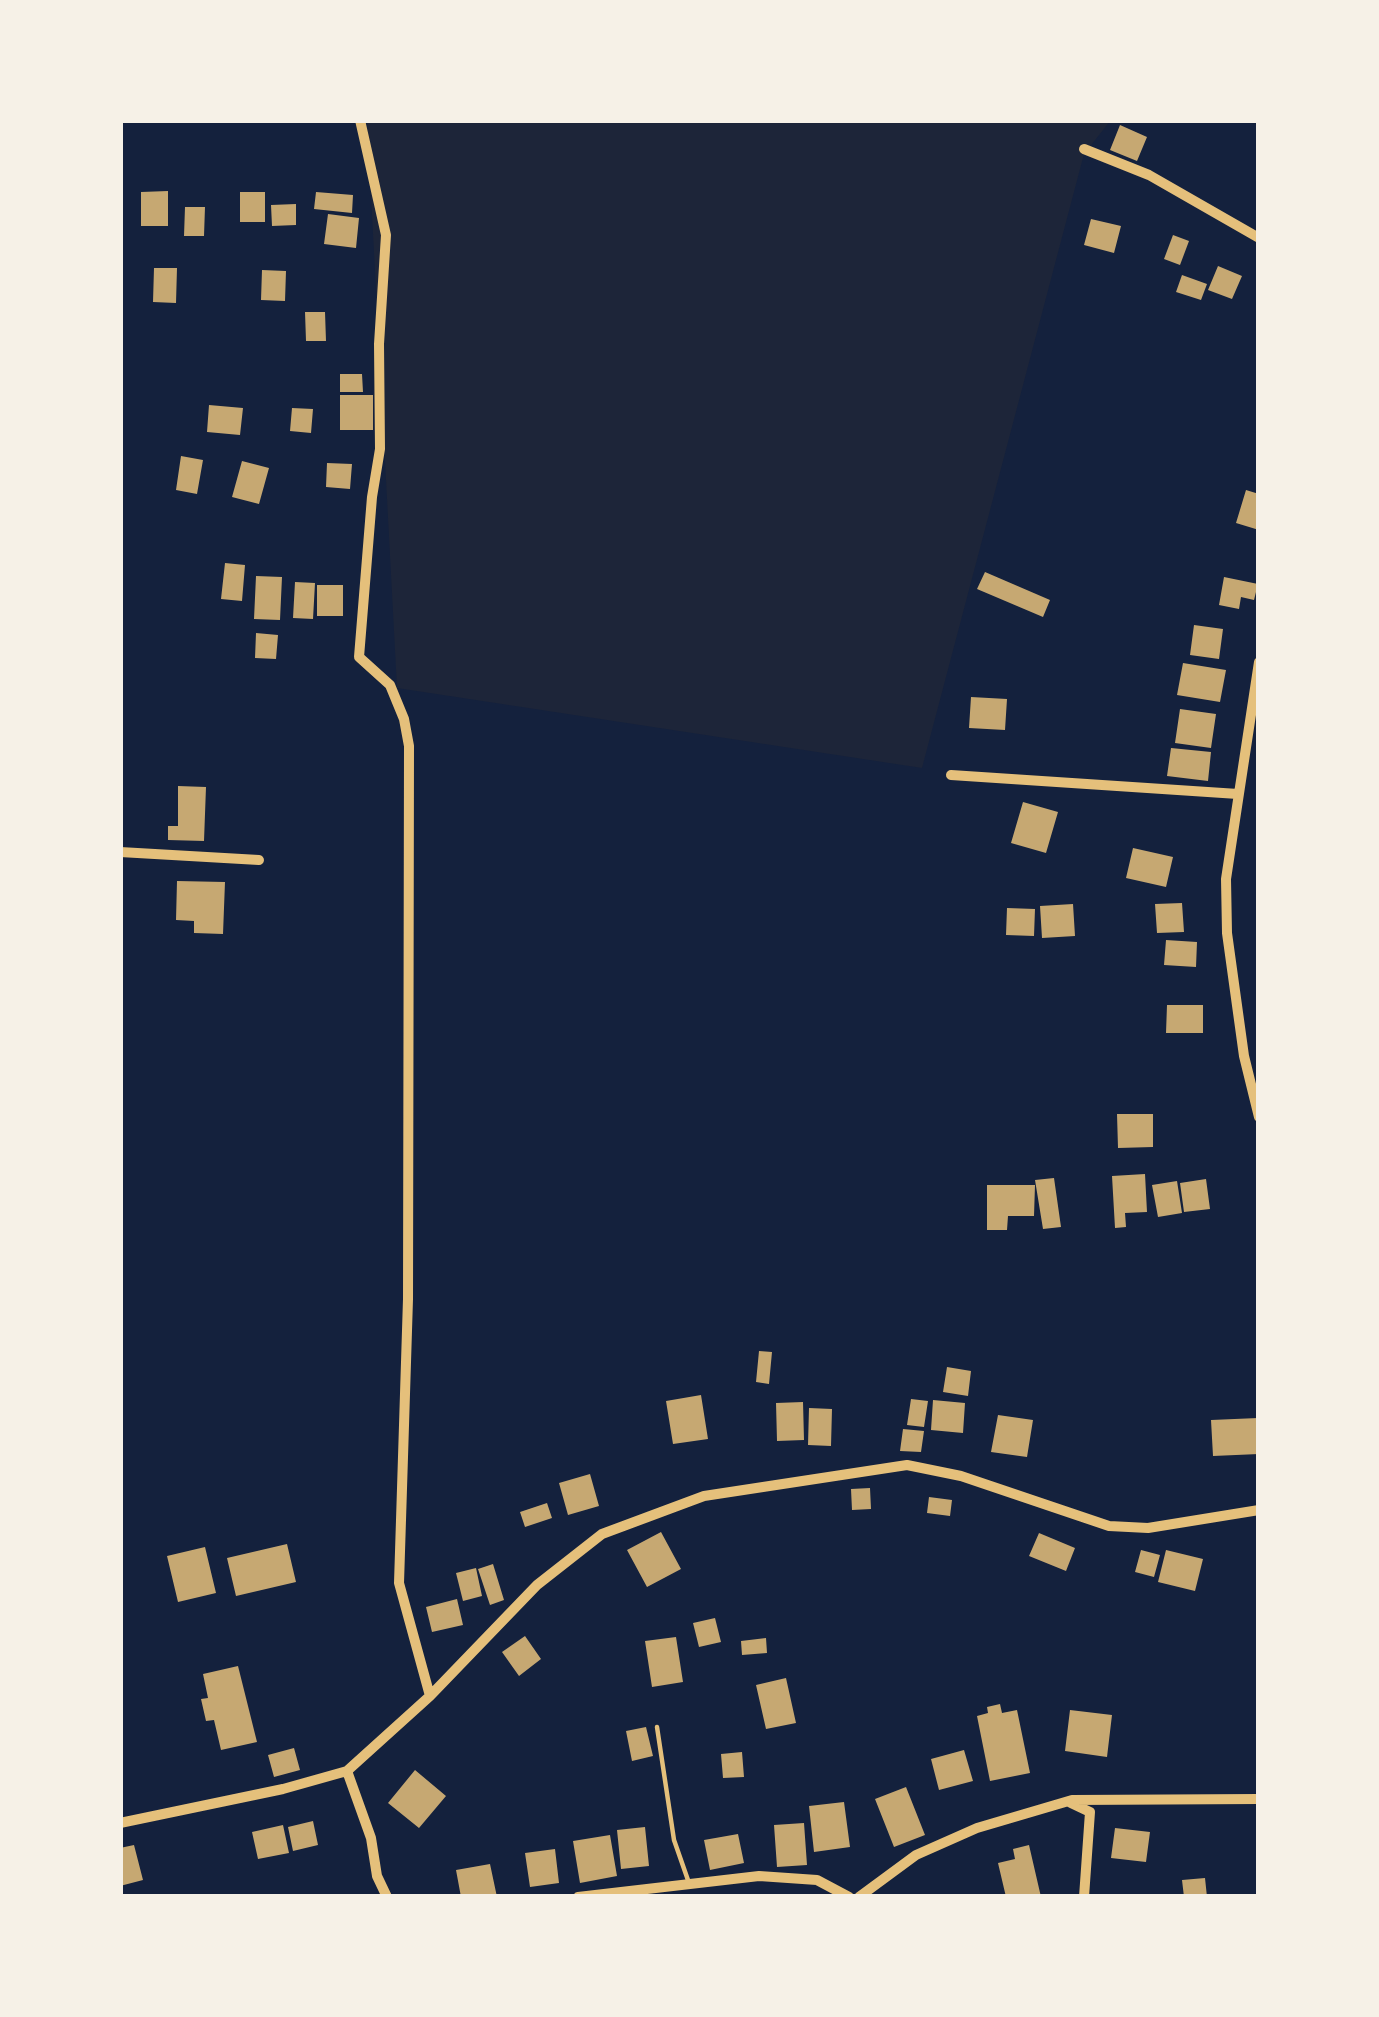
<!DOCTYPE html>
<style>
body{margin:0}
#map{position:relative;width:1379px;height:2017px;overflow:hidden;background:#14213d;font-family:Inter,sans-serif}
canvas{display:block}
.frame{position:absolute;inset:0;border:123px solid #f6f1e7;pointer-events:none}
</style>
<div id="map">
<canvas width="1379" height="2017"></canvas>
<div class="frame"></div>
</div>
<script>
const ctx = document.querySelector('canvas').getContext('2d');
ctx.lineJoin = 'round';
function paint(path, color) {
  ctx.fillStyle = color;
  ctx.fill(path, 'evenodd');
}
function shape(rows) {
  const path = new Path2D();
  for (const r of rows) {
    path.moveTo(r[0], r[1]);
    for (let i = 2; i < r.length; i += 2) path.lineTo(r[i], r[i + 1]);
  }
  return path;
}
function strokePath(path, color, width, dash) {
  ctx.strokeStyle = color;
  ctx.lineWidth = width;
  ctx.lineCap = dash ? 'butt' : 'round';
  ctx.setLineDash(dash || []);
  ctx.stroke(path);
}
paint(shape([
 [367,120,1111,120,1084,154,922,768,397,688]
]), '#1d2539');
paint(shape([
 [1120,125,1147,137,1137,161,1110,150],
 [168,191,168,226,141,226,141,192],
 [240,192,265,192,265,222,240,222],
 [316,192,353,195,352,213,314,209],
 [296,204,296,225,272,226,271,205],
 [185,207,205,207,204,236,184,236],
 [328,214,359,218,356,248,324,244],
 [1091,219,1121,226,1114,253,1084,245],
 [1173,235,1189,241,1180,265,1164,259],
 [1218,266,1242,276,1232,299,1208,290],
 [154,268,177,268,176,303,153,302],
 [262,270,286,271,285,301,261,300],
 [1182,275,1207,284,1201,300,1176,292],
 [305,312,325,312,326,341,306,341],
 [340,374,362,374,363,392,340,392],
 [340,395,373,395,373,430,340,430],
 [209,405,243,408,240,435,207,432],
 [292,408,313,409,311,433,290,431],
 [181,456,203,460,197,494,176,490],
 [242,461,269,468,259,504,232,497],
 [327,463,352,464,350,489,326,487],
 [1246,490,1259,494,1259,530,1236,523],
 [225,563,245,565,242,601,221,599],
 [985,572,1050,600,1043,617,977,589],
 [256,576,282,577,280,620,254,619],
 [1224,577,1258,584,1254,600,1241,597,1239,609,1219,605],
 [295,582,315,583,313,619,293,618],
 [317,585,343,585,343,616,317,616],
 [1194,625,1223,629,1219,659,1190,655],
 [256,633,278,635,276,659,255,658],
 [1183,663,1226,670,1220,702,1177,695],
 [971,697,1007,699,1005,730,969,728],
 [1180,709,1216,714,1211,748,1175,743],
 [1171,748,1211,752,1208,781,1167,776],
 [178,786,206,787,204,841,168,840,168,826,178,826],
 [1023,802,1058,812,1046,853,1011,843],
 [1133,848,1173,857,1166,887,1126,878],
 [177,881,225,882,223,934,194,933,194,921,176,920],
 [1182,903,1184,932,1157,933,1155,904],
 [1073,904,1075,936,1042,938,1040,906],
 [1007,908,1035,909,1034,936,1006,935],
 [1166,940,1197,942,1196,967,1164,965],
 [1167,1005,1203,1005,1203,1033,1166,1033],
 [1117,1114,1153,1114,1153,1147,1118,1148],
 [1145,1174,1147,1212,1125,1213,1126,1227,1115,1228,1112,1176],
 [1054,1178,1061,1227,1043,1229,1035,1180],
 [1206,1179,1210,1209,1184,1212,1180,1183],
 [1177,1181,1182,1213,1158,1217,1152,1185],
 [987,1185,1035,1185,1034,1216,1008,1216,1007,1230,987,1230],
 [759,1351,772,1352,769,1384,756,1382],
 [947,1367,971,1371,968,1396,943,1392],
 [701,1395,708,1439,673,1444,666,1401],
 [911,1399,928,1401,924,1427,907,1425],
 [933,1400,965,1403,963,1433,931,1430],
 [803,1402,804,1440,777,1441,776,1403],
 [809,1408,832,1409,831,1446,808,1445],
 [998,1415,1033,1420,1027,1457,991,1452],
 [1258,1418,1259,1454,1213,1456,1211,1420],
 [903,1429,924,1431,921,1452,900,1451],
 [590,1474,599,1506,568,1515,559,1483],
 [870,1488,871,1509,852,1510,851,1489],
 [929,1497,952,1500,950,1516,927,1513],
 [547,1503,552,1518,525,1527,520,1512],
 [661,1532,681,1569,647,1587,627,1550],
 [1039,1533,1075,1548,1066,1571,1029,1556],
 [287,1544,296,1582,236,1596,227,1558],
 [205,1547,216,1593,178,1602,167,1556],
 [1141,1550,1160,1555,1154,1577,1135,1572],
 [1166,1550,1203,1559,1195,1591,1158,1582],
 [493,1564,504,1600,490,1605,478,1569],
 [476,1568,482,1596,463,1601,456,1573],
 [457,1599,463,1625,432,1632,426,1607],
 [715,1618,721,1642,699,1647,693,1623],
 [525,1636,541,1659,519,1676,502,1652],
 [676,1637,683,1682,652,1687,645,1641],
 [766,1638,767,1653,742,1655,741,1641],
 [238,1666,257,1742,221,1750,214,1720,206,1721,201,1699,208,1698,203,1674],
 [786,1678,796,1723,766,1729,756,1685],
 [1000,1704,1002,1713,1017,1710,1030,1773,990,1781,977,1716,988,1713,987,1707],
 [1070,1710,1112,1715,1107,1757,1065,1751],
 [646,1727,653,1756,632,1761,626,1731],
 [294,1748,300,1770,274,1777,268,1755],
 [964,1750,973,1781,939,1790,931,1759],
 [742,1752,744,1777,723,1778,721,1754],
 [415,1770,446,1796,419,1828,388,1803],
 [906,1787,925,1835,894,1847,875,1799],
 [844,1802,850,1847,814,1852,809,1806],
 [313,1821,318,1845,293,1851,288,1827],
 [804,1823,807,1865,777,1867,774,1825],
 [283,1825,289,1853,258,1859,252,1832],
 [645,1827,649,1866,621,1869,617,1830],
 [1115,1828,1150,1832,1146,1862,1111,1858],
 [738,1834,744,1863,710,1870,704,1840],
 [610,1835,617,1876,580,1883,573,1841],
 [134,1845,143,1880,120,1886,120,1848],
 [1029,1845,1041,1897,1006,1897,998,1863,1015,1859,1013,1849],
 [555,1849,559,1883,530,1887,525,1853],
 [490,1864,497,1897,461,1897,456,1870],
 [1205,1878,1207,1897,1184,1897,1182,1880]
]), '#c6a872');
strokePath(shape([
 [657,1727,674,1840,689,1883]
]), '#e5c07b', 4.5);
strokePath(shape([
 [360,120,386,235,379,344,380,449,372,497,359,657,390,685,404,719,409,746,408,1299,399,1583,430,1696],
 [1084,149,1149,175,1259,238],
 [1259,662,1226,879,1227,933,1244,1056,1259,1117],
 [951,775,1238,794],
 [120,852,259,860],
 [347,1771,371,1838,377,1876,387,1897],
 [1071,1803,1090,1812,1084,1897],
 [120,1823,283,1789,347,1771,430,1696,537,1585,602,1534,704,1496,907,1465,961,1476,1109,1526,1148,1528,1259,1510],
 [578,1897,759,1876,817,1880,849,1897],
 [859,1897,916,1855,977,1828,1072,1800,1259,1799]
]), '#e5c07b', 10);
</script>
